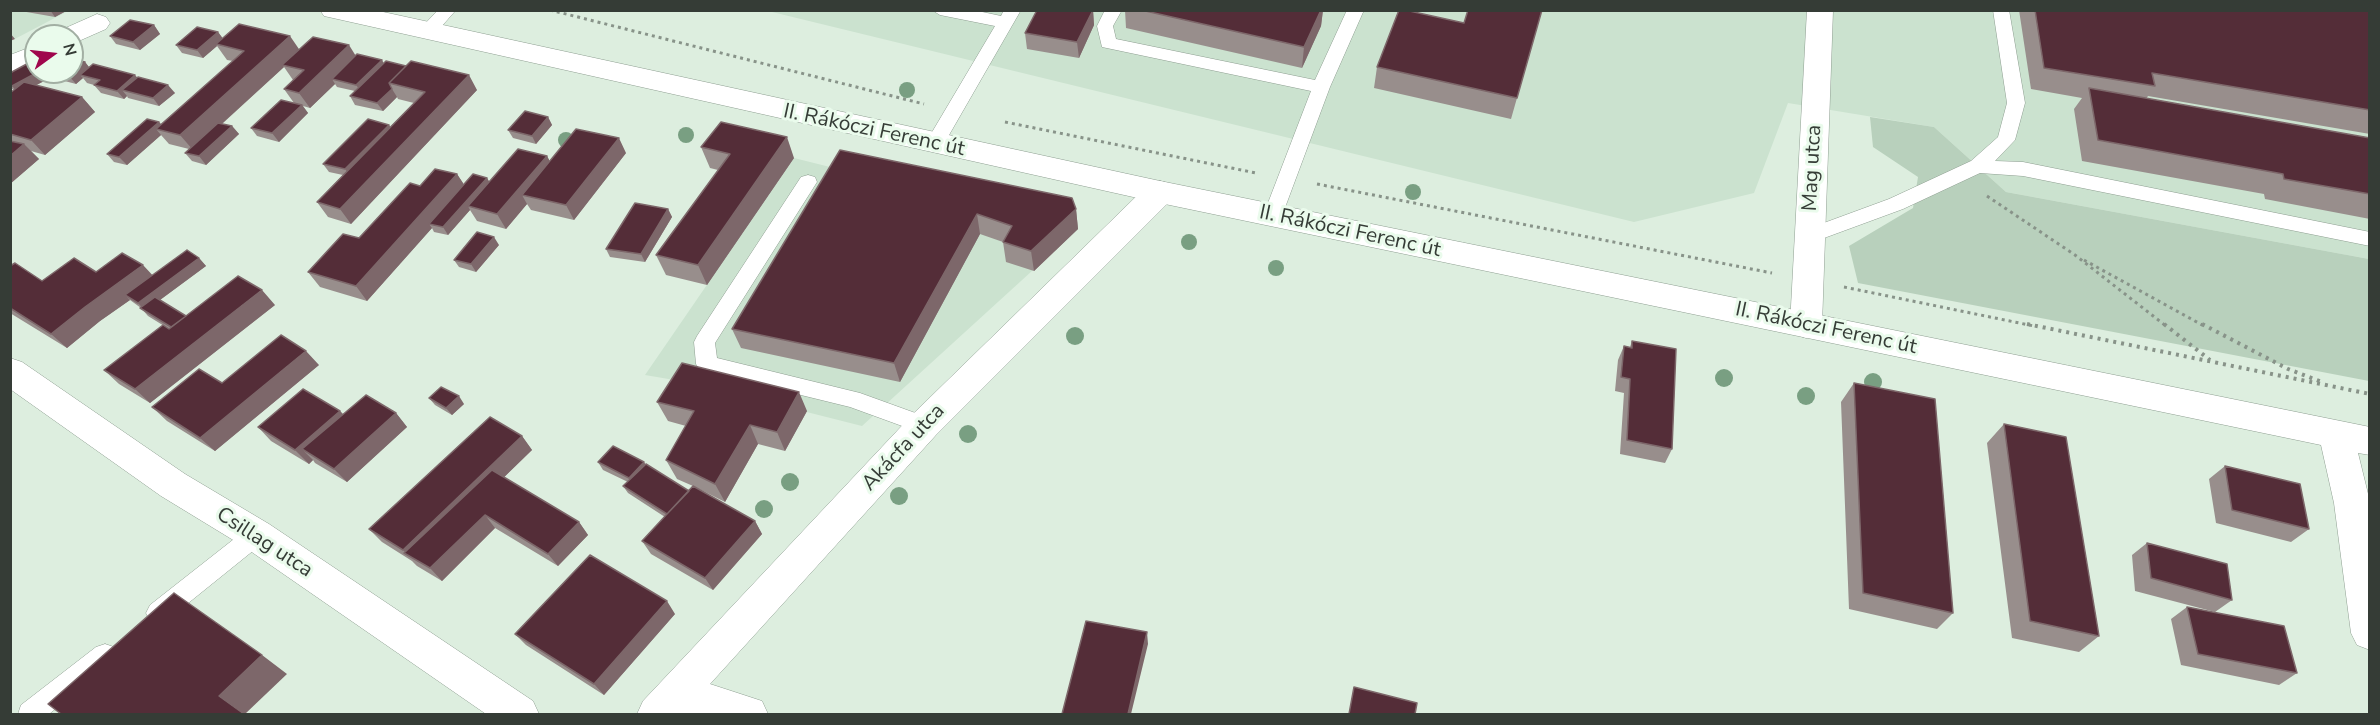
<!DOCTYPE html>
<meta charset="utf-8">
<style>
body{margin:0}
#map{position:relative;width:2380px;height:725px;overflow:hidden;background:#ddeedf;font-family:"Nunito Sans",sans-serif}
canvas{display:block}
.frame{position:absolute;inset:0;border:12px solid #353c36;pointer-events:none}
.north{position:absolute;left:24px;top:24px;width:60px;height:60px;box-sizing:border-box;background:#eafbec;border:2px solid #a2afa3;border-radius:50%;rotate:75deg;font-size:16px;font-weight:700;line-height:24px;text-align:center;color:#353c36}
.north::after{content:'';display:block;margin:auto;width:21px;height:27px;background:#9f064c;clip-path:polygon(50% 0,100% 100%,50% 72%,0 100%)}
</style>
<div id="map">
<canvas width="2380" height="725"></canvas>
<div class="frame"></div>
<div class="north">N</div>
</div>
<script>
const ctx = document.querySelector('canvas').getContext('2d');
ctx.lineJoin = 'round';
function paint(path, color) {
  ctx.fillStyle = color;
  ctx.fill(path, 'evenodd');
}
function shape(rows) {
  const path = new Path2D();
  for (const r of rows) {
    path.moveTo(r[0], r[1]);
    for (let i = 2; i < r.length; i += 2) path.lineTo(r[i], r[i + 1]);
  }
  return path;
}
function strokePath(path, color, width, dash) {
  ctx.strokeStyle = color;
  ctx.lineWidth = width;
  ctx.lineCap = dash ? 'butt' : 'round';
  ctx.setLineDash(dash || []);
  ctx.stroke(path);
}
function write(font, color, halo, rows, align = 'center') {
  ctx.font = font + ' "Nunito Sans",sans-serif';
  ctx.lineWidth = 6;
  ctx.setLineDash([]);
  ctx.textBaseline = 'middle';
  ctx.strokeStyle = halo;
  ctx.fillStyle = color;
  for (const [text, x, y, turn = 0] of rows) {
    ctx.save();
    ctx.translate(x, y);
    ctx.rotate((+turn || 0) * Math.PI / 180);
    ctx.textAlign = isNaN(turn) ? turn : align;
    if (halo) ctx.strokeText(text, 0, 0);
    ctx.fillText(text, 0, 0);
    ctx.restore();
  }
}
paint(shape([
 [11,11,68,11,11,41],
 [768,11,2369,11,2369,259,2006,192,1934,127,1788,103,1754,193,1634,222],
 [794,158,1078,229,862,426,692,383,645,375]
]), '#cbe2cf');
paint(shape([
 [1870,117,1934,127,2006,192,2369,259,2369,381,1858,283,1849,246,1913,208,1918,177,1873,147]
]), '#b8d0bc');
const lane = shape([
 [438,10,456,10,434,35,422,35,419,31,422,27,438,10],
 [932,10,973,10,1001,16,1004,10,1021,10,941,149,934,150,927,149,925,144,995,26,940,15,932,10],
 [1105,10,1122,10,1113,26,1116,39,1315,80,1347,10,1364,10,1330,87,1280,221,1273,223,1266,221,1263,216,1311,91,1102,47,1097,26,1105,10],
 [1993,10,2009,10,2025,103,2015,140,1995,161,2023,162,2370,232,2370,246,2023,176,1980,173,1903,209,1816,241,1809,243,1802,241,1799,236,1802,231,1889,199,1971,161,1998,137,2007,103,1993,10],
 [808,175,815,177,817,182,715,343,717,358,860,393,932,419,935,425,932,431,924,434,850,407,707,372,700,370,696,364,694,342,697,336,801,177,808,175],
 [256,525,264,528,268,535,264,542,166,621,158,624,150,621,146,613,150,605,248,528,256,525],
 [105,644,114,647,117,655,114,663,49,714,18,714,21,705,96,647,105,644]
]);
const street = shape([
 [1807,10,1833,10,1822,325,1817,334,1806,338,1795,334,1790,325,1807,10],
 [97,14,106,17,110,23,106,29,72,44,72,36,58,36,61,30,97,14],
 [36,45,36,65,10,76,10,55,36,45],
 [1160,181,1171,184,1175,192,1171,200,936,435,710,684,762,701,768,714,637,714,643,701,912,415,1149,184,1160,181],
 [10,358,22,362,185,474,269,524,533,701,539,714,486,714,243,546,161,496,10,389,10,358]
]);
const secondary = shape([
 [320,10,374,10,1160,181,2370,427,2370,455,2358,453,2370,502,2370,650,2357,645,2351,633,2334,503,2321,445,1160,203,333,18,324,16,320,10]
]);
strokePath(lane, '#8f9f92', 1);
strokePath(street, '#8f9f92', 1);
strokePath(secondary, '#8f9f92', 1);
strokePath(shape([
 [550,10,924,104],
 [1005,122,1256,173],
 [1317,184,1772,273],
 [1987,196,2075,255,2166,326],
 [2084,260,2204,326],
 [1844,287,2034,326]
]), '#889389', 3, [3, 4]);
strokePath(shape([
 [2027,324,2370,394],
 [2164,324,2210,360],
 [2202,324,2288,369,2322,382]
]), '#889389', 4, [3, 5]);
paint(lane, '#fff');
paint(street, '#fff');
paint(secondary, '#fff');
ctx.fillStyle = '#799f82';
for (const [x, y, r] of [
 [907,90,8],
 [686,135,8],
 [566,140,8],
 [1413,192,8],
 [1189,242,8],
 [1276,268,8],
 [1075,336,9],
 [1724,378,9],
 [1873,382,9],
 [1806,396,9],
 [968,434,9],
 [790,482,9],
 [899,496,9],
 [764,509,9]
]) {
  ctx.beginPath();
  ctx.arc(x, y, r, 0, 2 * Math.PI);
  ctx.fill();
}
paint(shape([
 [15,10,68,10,55,17],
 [1093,10,1094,25,1079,58,1027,49,1025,33],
 [1125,10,1323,10,1321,26,1302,68,1126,28],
 [1542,10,1511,119,1374,88,1377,67,1464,23],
 [2019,10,2370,10,2370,134,2148,96,2146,99,2370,138,2370,219,2265,199,2264,194,2082,161,2074,109,2082,98,2031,89],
 [154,25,160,34,140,50,116,44,110,36],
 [218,32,223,39,299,49,356,56,477,90,351,224,328,217,317,202,343,175,329,172,323,164,389,125,390,127,414,103,398,99,397,97,383,111,355,105,350,96,355,91,337,87,335,84,310,108,303,106,308,113,279,142,257,136,251,128,294,103,284,89,293,80,284,67,222,124,232,126,239,134,206,165,192,161,185,153,189,149,169,144,161,135,127,165,114,162,107,154,159,122,161,124,233,61,227,60,217,46,203,58,182,53,176,45],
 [85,62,89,67,137,77,175,93,159,106,128,98,127,96,124,99,101,93,94,85,87,83,83,78,76,84,57,79,54,76,36,85,82,97,95,112,45,155,31,151,39,159,10,184,10,93,14,90,10,88,10,73,72,72],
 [548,117,552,125,536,144,513,138,508,130],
 [701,147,794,158,707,285,666,275,656,255,718,170,710,168],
 [840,150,1076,209,1078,229,1034,271,1006,262,1003,242,980,234,900,382,741,348,732,329],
 [626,153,574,220,531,210,527,204,506,229,477,221,470,210,448,235,434,232,432,228,367,301,320,287,308,272,359,238,420,186,457,174,464,185,487,178,489,182,547,156,550,162],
 [668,209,672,217,645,262,610,257,606,249],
 [499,245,476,272,459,267,454,260],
 [199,258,206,266,160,300,186,316,275,305,150,403,119,384,104,370,169,329,148,316,141,308,130,300,100,321,67,348,10,313,10,266,42,281,96,272,153,275],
 [1632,341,1672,449,1665,463,1620,454,1624,393,1615,391,1618,360,1624,346,1630,347],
 [319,365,215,451,167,421,152,407,222,383],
 [1854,383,1953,613,1937,629,1849,609,1841,402],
 [429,398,464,404,452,415,435,405],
 [657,402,807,411,785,451,758,444,725,502,697,488,755,521,762,534,713,590,651,554,642,541,665,517,628,493,623,486,628,482,603,470,598,462,644,462,645,465,689,491,693,486,677,479,666,460,686,426,668,421],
 [340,411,343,414,396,413,407,427,347,482,315,463,313,460,309,464,271,441,258,427],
 [2004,424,2099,636,2079,652,2012,638,1987,443],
 [522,436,532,450,504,477,579,522,588,535,558,566,495,528,442,581,417,566,412,561,382,542,369,529],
 [2225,466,2309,529,2291,542,2216,523,2209,479],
 [2147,543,2232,600,2215,612,2135,591,2132,555],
 [2187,607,2297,673,2279,685,2181,665,2171,619],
 [675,614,604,695,526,645,515,634]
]), '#988e8c');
paint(shape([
 [50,10,68,10,55,17],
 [1093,10,1094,25,1079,58,1077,42],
 [1321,10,1323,10,1321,26,1302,68,1304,47],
 [154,25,160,34,140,50,133,42],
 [218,32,224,40,216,44,217,46,203,58,197,50],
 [10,33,15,39,10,41],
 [290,36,301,52,282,65,284,67,193,150,180,135],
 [349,45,359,61,332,79,335,84,310,108,299,93],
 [382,60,387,69,362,93,356,85],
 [85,62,92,71,80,75,83,78,76,84,69,76],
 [38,72,51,72,54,76,19,94,12,86],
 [135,75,142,83,122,90,127,96,124,99,117,91],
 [469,75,477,90,351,224,340,209],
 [168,85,175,93,159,106,153,98],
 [392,89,397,97,383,111,377,103],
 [82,97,95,112,45,155,31,140],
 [302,105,308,113,279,142,272,133],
 [548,117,552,125,536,144,532,136],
 [159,122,166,130,156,129,161,135,127,165,119,157],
 [389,125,394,133,351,177,345,169],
 [232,126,239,134,206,165,199,156],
 [787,137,794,158,707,285,698,265],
 [619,138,626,153,574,220,566,205],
 [24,144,39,159,10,184,10,156],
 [547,156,555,171,522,195,527,204,506,229,497,214],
 [457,174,467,189,429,224,432,228,367,301,356,286],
 [487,178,492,186,468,206,470,210,448,235,443,227],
 [668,209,672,217,645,262,641,254],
 [1076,209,1078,229,1034,271,1031,251],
 [977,214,980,234,900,382,894,363],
 [494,237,499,245,476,272,471,264],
 [199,258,206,266,145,311,138,303],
 [143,265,157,280,125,295,130,300,100,321,67,348,51,334,85,307],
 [262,290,275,305,150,403,135,389],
 [306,351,319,365,215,451,200,438],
 [799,392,807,411,785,451,777,432],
 [459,396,464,404,452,415,446,408],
 [340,411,353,425,302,449,313,460,309,464,295,450],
 [396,413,407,427,347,482,334,469],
 [750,425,758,444,725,502,715,484],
 [522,436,532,450,418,561,408,555,403,550],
 [644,462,648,469,634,485,629,478],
 [485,515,495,528,442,581,430,568],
 [755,521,762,534,713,590,705,578],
 [579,522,588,535,558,566,548,554],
 [667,601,675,614,604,695,594,684],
 [1147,632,1148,644,1131,714,1128,714],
 [262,655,287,674,245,714,244,714,219,696]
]), '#7d676a');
const building = shape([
 [1037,10,1093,10,1077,42,1025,33,1037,10],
 [1141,10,1321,10,1304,47,1141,10],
 [1399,10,1405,10,1464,23,1468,10,1542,10,1517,98,1377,67,1399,10],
 [2035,10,2370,10,2370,110,2152,73,2155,86,2044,68,2035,10],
 [130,20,154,25,133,42,110,36,130,20],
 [239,24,290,36,180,135,156,129,244,51,216,44,239,24],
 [197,27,218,32,197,50,176,45,197,27],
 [313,37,349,45,299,93,284,89,304,70,282,65,313,37],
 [357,54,382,60,356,85,332,79,357,54],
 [36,59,36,72,38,72,12,86,10,85,10,73,36,59],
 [72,59,85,62,69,76,54,72,72,72,72,59],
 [386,61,406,66,389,83,392,89,377,103,350,96,386,61],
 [411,61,469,75,340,209,317,202,425,92,389,83,411,61],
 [93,64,135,75,117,91,94,85,100,80,80,75,93,64],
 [138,77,168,85,153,98,122,90,138,77],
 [24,82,82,97,31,140,10,134,10,93,24,82],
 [2089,88,2370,138,2370,194,2284,179,2283,174,2098,140,2089,88],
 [281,100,302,105,272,133,251,128,281,100],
 [525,111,548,117,532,136,508,130,525,111],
 [147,119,159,122,119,157,107,154,147,119],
 [368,119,389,125,345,169,323,164,368,119],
 [721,122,787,137,698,265,656,255,730,154,701,147,721,122],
 [218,123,232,126,199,156,185,153,218,123],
 [576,129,619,138,566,205,522,195,576,129],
 [10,141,24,144,10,156,10,141],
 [518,149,547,156,497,214,468,206,518,149],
 [840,150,1072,198,1076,209,1031,251,1003,242,1012,226,977,214,894,363,732,329,840,150],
 [435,169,457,174,356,286,308,272,343,234,359,238,410,183,420,186,435,169],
 [473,174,487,178,443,227,429,224,473,174],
 [635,203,668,209,641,254,606,249,635,203],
 [477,232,494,237,471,264,454,260,477,232],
 [187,250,199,258,138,303,125,295,187,250],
 [122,253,143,265,85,307,51,334,10,308,10,266,15,263,42,281,74,258,96,272,122,253],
 [238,276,262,290,135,389,104,370,163,325,169,329,238,276],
 [155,297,186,316,171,327,140,308,155,297],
 [281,335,306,351,200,438,152,407,199,369,222,383,281,335],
 [1632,341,1676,349,1672,449,1627,440,1630,379,1621,377,1624,346,1632,348,1632,341],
 [682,363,799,392,777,432,750,425,715,484,666,460,694,411,657,402,682,363],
 [1854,383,1935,399,1953,613,1863,593,1854,383],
 [441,387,459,396,446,408,429,398,441,387],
 [303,389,340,411,295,450,258,427,303,389],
 [366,395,396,413,334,469,302,449,366,395],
 [490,417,522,436,403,550,369,529,490,417],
 [2004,424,2066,437,2099,636,2030,621,2004,424],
 [613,446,644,462,629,478,598,462,613,446],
 [646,464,689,491,667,514,623,486,646,464],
 [2225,466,2300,484,2309,529,2232,510,2225,466],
 [492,470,579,522,548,554,485,515,430,568,404,553,492,470],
 [693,486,755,521,705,578,642,541,693,486],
 [2147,543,2227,564,2232,600,2151,578,2147,543],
 [590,555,667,601,594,684,515,634,590,555],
 [174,593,262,655,219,696,244,714,61,714,48,704,174,593],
 [2187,607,2284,626,2297,673,2198,654,2187,607],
 [1086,621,1147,632,1128,714,1062,714,1086,621],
 [1354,687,1417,703,1415,714,1349,714,1354,687]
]);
paint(building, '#542d38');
strokePath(building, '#7d676a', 1.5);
write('21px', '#353c36', '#eafbec', [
 ["II. Rákóczi Ferenc út",874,131,12],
 ["Mag utca",1813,168,-87],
 ["II. Rákóczi Ferenc út",1350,232,12],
 ["II. Rákóczi Ferenc út",1826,329,12],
 ["Akácfa utca",904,448,-47],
 ["Csillag utca",264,543,33]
]);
</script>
